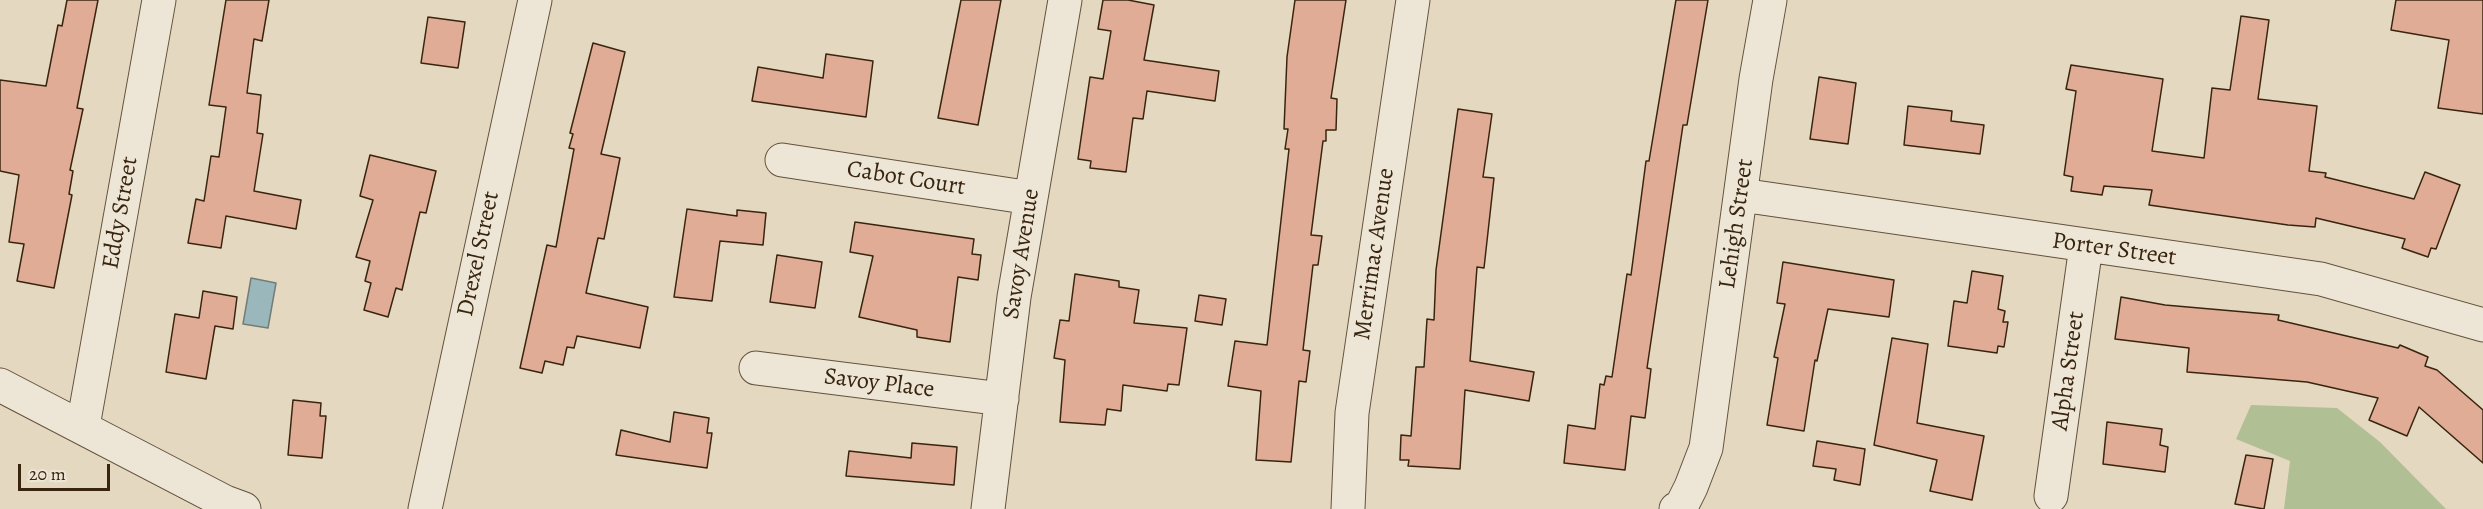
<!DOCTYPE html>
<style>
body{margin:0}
#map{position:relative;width:2483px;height:509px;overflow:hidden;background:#e4d8c0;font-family:Alegreya,serif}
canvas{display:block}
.scale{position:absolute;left:18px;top:464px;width:92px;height:27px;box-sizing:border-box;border:3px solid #39250f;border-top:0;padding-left:8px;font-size:18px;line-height:21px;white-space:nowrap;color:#39250f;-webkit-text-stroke:4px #ede6d6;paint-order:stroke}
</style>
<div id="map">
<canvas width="2483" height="509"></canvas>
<div class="scale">20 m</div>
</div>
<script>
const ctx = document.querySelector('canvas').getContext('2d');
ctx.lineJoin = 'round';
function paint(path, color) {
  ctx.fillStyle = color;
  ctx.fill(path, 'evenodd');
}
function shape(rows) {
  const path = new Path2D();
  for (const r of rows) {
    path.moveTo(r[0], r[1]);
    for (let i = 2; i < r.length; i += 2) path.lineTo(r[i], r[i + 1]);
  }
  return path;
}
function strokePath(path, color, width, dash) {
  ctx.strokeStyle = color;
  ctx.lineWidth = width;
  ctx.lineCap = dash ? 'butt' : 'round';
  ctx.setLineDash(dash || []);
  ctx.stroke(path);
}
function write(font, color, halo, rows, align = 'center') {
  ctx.font = font + ' Alegreya,serif';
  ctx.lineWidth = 4.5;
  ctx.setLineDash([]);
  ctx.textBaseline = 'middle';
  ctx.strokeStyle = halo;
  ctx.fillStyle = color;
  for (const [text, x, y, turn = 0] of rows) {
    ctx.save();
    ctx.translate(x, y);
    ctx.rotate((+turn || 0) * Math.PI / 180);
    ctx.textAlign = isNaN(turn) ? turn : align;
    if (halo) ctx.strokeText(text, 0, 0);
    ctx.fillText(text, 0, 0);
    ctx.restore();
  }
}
paint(shape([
 [2251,405,2337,408,2380,442,2446,509,2284,509,2290,461,2236,439]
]), '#b1bf95');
const water = shape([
 [251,278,276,283,268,328,243,324,251,278]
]);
paint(water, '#9ab7bc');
strokePath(water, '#737d77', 1.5);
const building = shape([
 [67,0,98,0,77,108,83,109,70,170,73,171,69,194,72,195,54,288,17,281,24,244,9,242,19,175,0,171,0,80,46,86,58,25,62,26,67,0],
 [226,0,269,0,262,41,254,39,247,93,261,95,257,133,263,134,254,191,301,200,296,229,226,216,221,248,188,243,196,199,204,201,211,156,219,157,226,107,209,105,226,0],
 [961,0,1001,0,978,125,938,118,961,0],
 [1103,0,1128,0,1154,5,1144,60,1219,71,1215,101,1147,91,1143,119,1133,118,1126,172,1090,168,1091,161,1078,159,1090,77,1103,79,1111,31,1098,29,1103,0],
 [1295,0,1346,0,1331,98,1337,99,1336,130,1326,130,1326,141,1323,141,1311,235,1322,236,1318,265,1313,265,1303,350,1310,351,1306,382,1299,381,1291,462,1256,460,1261,391,1228,386,1235,341,1267,345,1289,149,1285,149,1288,129,1284,129,1287,57,1295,0],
 [1676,0,1708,0,1687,125,1683,125,1647,368,1651,369,1645,418,1631,416,1625,470,1564,463,1568,425,1595,429,1600,384,1604,385,1606,376,1612,377,1627,274,1631,275,1646,161,1649,161,1676,0],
 [2396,0,2483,0,2483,114,2438,108,2449,40,2391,30,2396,0],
 [2241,16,2269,20,2258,99,2317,106,2309,171,2326,173,2325,177,2414,199,2425,172,2460,185,2436,249,2431,248,2428,257,2402,248,2405,239,2316,218,2315,227,2288,225,2149,205,2152,190,2104,186,2102,195,2071,191,2073,177,2064,175,2076,91,2066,89,2071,65,2163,79,2152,151,2204,158,2212,88,2230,90,2241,16],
 [428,17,465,22,458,68,421,63,428,17],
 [593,43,625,52,601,154,620,158,604,239,598,238,586,293,648,307,640,348,577,336,574,348,567,347,563,365,545,361,542,373,520,368,547,245,556,247,574,149,569,148,573,134,570,133,593,43],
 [826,54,873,61,866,117,752,101,758,67,823,78,826,54],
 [1819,77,1856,83,1848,144,1810,139,1819,77],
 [1908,106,1952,111,1951,121,1984,125,1980,154,1904,145,1908,106],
 [1458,109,1492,114,1483,177,1494,178,1484,268,1477,267,1470,361,1534,372,1529,401,1465,390,1460,469,1408,466,1409,460,1400,460,1401,435,1411,436,1416,367,1424,367,1427,319,1434,320,1436,270,1458,109],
 [370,155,436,171,426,213,420,212,402,290,396,288,388,317,364,310,371,283,365,281,370,261,356,257,373,200,360,196,370,155],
 [687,209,737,216,737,210,766,213,763,245,720,241,712,301,674,297,687,209],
 [855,222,974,239,972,254,981,255,978,280,958,277,950,342,917,337,917,330,859,317,873,256,850,252,855,222],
 [777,255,822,262,815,308,770,302,777,255],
 [1783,262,1894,280,1889,317,1828,309,1817,361,1815,360,1804,431,1767,425,1778,358,1774,357,1785,304,1777,303,1783,262],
 [1972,271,2003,276,1998,309,2005,311,2003,322,2008,322,2004,347,1998,346,1997,353,1948,346,1954,301,1967,303,1972,271],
 [1075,274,1119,281,1119,287,1139,290,1134,323,1187,328,1179,385,1168,384,1167,391,1123,385,1121,411,1107,409,1105,425,1060,422,1065,360,1054,358,1060,320,1069,321,1075,274],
 [203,291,237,297,233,329,215,326,206,379,166,372,175,314,199,318,203,291],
 [1199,295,1226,299,1222,325,1195,321,1199,295],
 [2121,297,2165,305,2279,315,2278,320,2398,348,2400,345,2428,357,2425,366,2437,370,2483,410,2483,463,2419,407,2407,436,2369,420,2378,398,2307,382,2187,372,2189,348,2115,339,2121,297],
 [1892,338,1928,344,1917,423,1984,436,1972,500,1930,491,1937,460,1874,445,1892,338],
 [293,400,321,403,320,416,326,416,322,458,288,455,293,400],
 [674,412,709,418,707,433,712,433,707,468,616,455,621,430,670,442,674,412],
 [2107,422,2162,429,2160,445,2168,447,2165,472,2103,464,2107,422],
 [1817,441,1865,449,1860,485,1834,480,1836,469,1813,466,1817,441],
 [912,443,957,447,954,485,846,476,849,451,911,458,912,443],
 [2246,455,2273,459,2264,509,2235,504,2246,455]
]);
paint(building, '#e1ac95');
strokePath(building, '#39250f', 1.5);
const minor = shape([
 [782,160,1031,198],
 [1741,195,2321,279,2483,325],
 [756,368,1002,399],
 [0,385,225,502,244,509],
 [83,426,159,0],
 [2051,496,2086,246],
 [425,509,535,0],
 [988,509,1014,297,1065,0],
 [1348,509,1352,413,1413,0],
 [1676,509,1681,507,1691,487,1706,448,1756,79,1770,0]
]);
strokePath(minor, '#64523b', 35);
strokePath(minor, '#ede6d6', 33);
write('24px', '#39250f', '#ede6d6', [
 ["Cabot Court",906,179,9],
 ["Eddy Street",121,213,-80],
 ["Lehigh Street",1737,224,-82],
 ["Porter Street",2114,250,8],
 ["Drexel Street",479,254,-78],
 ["Savoy Avenue",1022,254,-81],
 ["Merrimac Avenue",1375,254,-82],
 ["Alpha Street",2069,371,-82],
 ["Savoy Place",879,384,7]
]);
</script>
